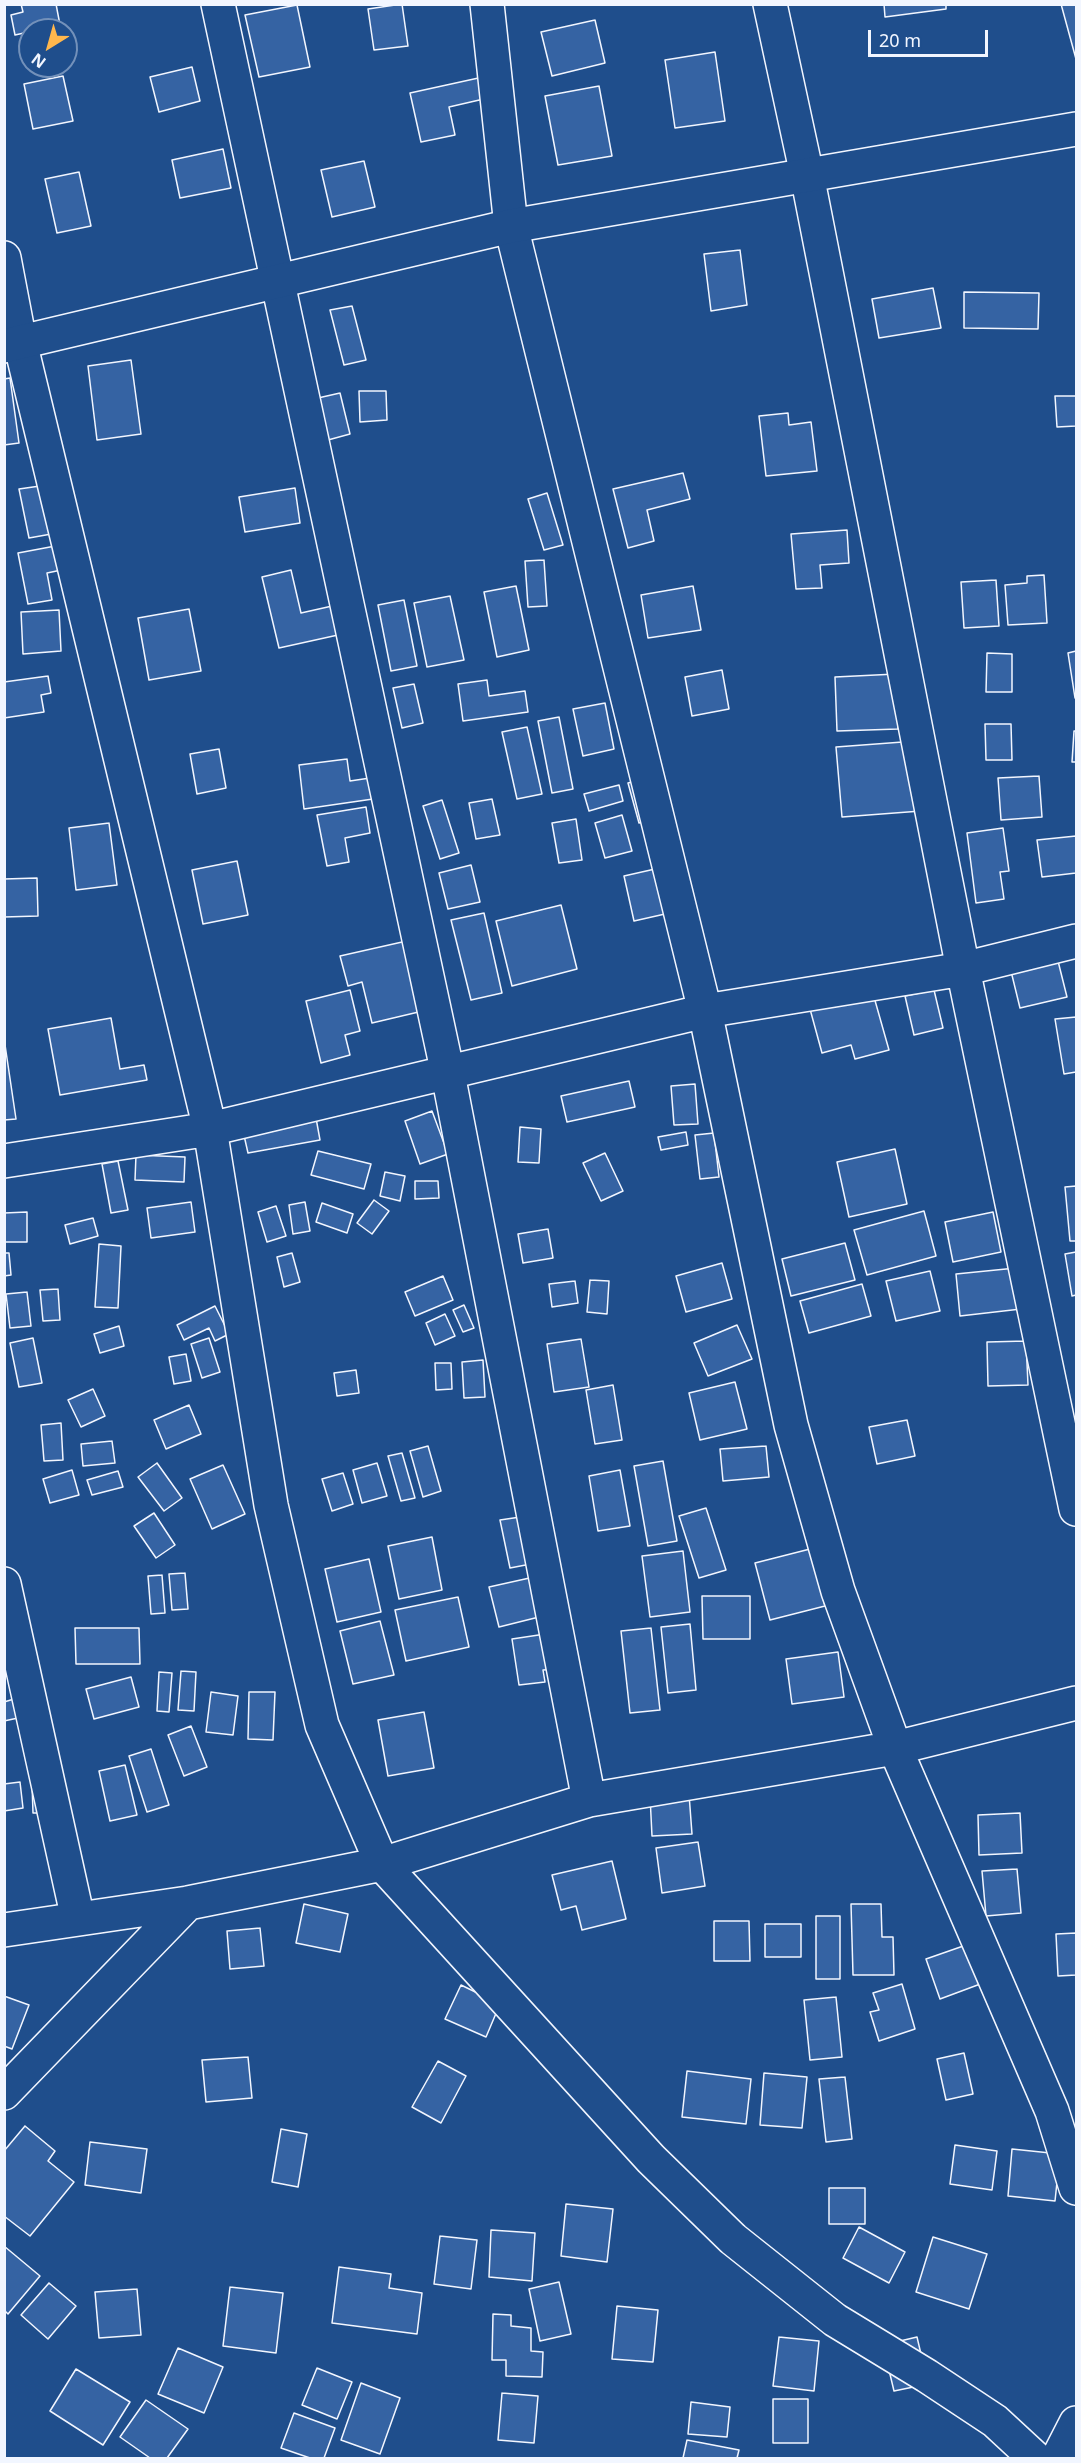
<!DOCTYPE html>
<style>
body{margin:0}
#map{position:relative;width:1081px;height:2463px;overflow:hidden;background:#1f4e8c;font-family:"Noto Sans",sans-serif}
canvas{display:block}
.frame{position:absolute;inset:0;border:6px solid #f2f6ff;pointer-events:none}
.north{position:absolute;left:18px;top:18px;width:60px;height:60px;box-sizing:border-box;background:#1f4e8c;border:2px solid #7391ba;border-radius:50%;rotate:217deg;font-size:16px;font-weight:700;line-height:24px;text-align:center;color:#f2f6ff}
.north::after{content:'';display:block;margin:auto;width:21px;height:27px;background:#ffb74d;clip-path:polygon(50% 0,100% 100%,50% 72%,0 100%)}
.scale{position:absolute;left:868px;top:30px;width:120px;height:27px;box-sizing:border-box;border:3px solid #f2f6ff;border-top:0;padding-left:8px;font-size:18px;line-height:21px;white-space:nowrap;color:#f2f6ff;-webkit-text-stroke:4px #1f4e8c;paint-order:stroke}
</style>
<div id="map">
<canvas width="1081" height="2463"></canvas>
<div class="frame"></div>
<div class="north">N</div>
<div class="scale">20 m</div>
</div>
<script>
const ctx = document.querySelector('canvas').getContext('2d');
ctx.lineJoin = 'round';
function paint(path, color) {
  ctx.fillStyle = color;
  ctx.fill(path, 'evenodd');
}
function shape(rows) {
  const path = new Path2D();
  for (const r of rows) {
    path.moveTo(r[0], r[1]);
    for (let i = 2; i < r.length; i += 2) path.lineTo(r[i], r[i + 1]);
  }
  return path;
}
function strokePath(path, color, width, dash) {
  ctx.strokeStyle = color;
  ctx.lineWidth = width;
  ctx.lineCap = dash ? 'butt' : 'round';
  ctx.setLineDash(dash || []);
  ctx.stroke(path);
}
const building = shape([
 [21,4,56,4,60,25,15,35,11,15,23,12,21,4],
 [402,4,408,46,374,50,368,9,402,4],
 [884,4,946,4,946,9,885,17,884,4],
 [1061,4,1076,4,1076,59,1061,4],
 [297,5,310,67,259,77,245,15,297,5],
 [595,20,605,63,552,76,541,32,595,20],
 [715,52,725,121,675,128,665,60,715,52],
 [192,67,200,101,159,112,150,77,192,67],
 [63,76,73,121,33,129,24,84,63,76],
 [483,77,488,98,449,107,455,135,421,142,410,93,483,77],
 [599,86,612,156,558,165,545,96,599,86],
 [223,149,231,188,180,198,172,160,223,149],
 [364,161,375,207,332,217,321,170,364,161],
 [79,172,91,226,57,233,45,179,79,172],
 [740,250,747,305,711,311,704,254,740,250],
 [933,288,941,328,879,338,872,299,933,288],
 [964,292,1039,293,1038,329,964,328,964,292],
 [352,306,366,360,344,365,330,310,352,306],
 [131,360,141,434,97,440,88,366,131,360],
 [10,378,19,443,4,445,4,379,10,378],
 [359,391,386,391,387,420,360,422,359,391],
 [340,393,350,434,328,440,318,398,340,393],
 [1055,396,1076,396,1076,426,1057,427,1055,396],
 [788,413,789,425,811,422,817,471,766,476,759,416,788,413],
 [683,473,690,499,647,510,654,541,628,548,613,489,683,473],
 [47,485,57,533,29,538,19,489,47,485],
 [295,488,300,523,245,532,239,497,295,488],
 [547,493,563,545,544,550,528,499,547,493],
 [847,530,849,563,820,565,822,588,796,589,791,534,847,530],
 [66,544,71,568,47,573,52,600,28,604,18,553,66,544],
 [544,560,547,606,528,607,525,561,544,560],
 [291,570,301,613,341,604,347,633,279,648,262,577,291,570],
 [1044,575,1047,623,1008,625,1005,585,1027,583,1027,576,1044,575],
 [996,580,999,626,964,628,961,582,996,580],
 [516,586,529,650,497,657,484,592,516,586],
 [693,586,701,630,648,638,641,595,693,586],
 [450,596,464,660,427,667,414,603,450,596],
 [404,600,417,666,391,671,378,605,404,600],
 [189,609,201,671,149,680,138,618,189,609],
 [59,610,61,651,23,654,21,612,59,610],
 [1076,651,1076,697,1075,698,1068,653,1076,651],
 [987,653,1012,654,1012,692,986,692,987,653],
 [722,670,729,709,692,716,685,677,722,670],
 [896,674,898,729,837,731,835,677,896,674],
 [48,676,51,693,41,695,44,712,4,718,4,682,48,676],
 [487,680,489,696,525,691,528,712,463,721,458,684,487,680],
 [414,684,423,723,402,728,393,688,414,684],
 [605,703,614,749,583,756,573,709,605,703],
 [559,717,573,789,552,793,538,721,559,717],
 [985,724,1011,724,1012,760,986,760,985,724],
 [527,727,542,794,517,799,502,732,527,727],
 [1074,731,1076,731,1076,762,1072,762,1074,731],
 [916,741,921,811,842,817,836,747,916,741],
 [219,749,226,788,197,794,190,754,219,749],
 [347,759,350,781,370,778,373,799,304,809,299,765,347,759],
 [1039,776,1042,817,1001,820,998,778,1039,776],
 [641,780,653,819,639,823,628,783,641,780],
 [619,785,623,801,589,811,584,794,619,785],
 [492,799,500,835,476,839,469,803,492,799],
 [442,800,459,853,440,859,423,806,442,800],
 [366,807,370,833,345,838,349,862,327,866,317,815,366,807],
 [622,815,632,851,605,858,595,823,622,815],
 [576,819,582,860,559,863,552,823,576,819],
 [109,823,117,885,76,890,69,828,109,823],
 [1003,828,1009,871,1000,872,1004,899,976,903,967,833,1003,828],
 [1076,836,1076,873,1042,877,1037,840,1076,836],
 [237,861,248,915,203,924,192,870,237,861],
 [471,865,480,902,448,909,439,873,471,865],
 [655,869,665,914,634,921,624,876,655,869],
 [37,878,38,916,4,917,4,879,37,878],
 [561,905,577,969,512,986,496,921,561,905],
 [484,913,502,993,471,1000,451,920,484,913],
 [411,940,427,1010,372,1023,362,982,348,986,340,956,411,940],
 [1057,957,1067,997,1020,1008,1010,967,1057,957],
 [350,990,360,1031,345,1035,350,1055,321,1063,306,1001,350,990],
 [934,990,943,1028,914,1035,905,996,934,990],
 [874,997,889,1050,855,1059,851,1045,822,1053,810,1009,848,999,850,1004,874,997],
 [1076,1017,1076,1072,1064,1074,1055,1019,1076,1017],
 [111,1018,120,1069,144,1065,147,1080,60,1095,48,1029,111,1018],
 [4,1038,16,1119,4,1120,4,1038],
 [629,1081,635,1107,567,1122,561,1096,629,1081],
 [695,1084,698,1124,674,1125,671,1086,695,1084],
 [432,1111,448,1154,420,1164,405,1121,432,1111],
 [316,1118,320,1140,248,1153,243,1131,316,1118],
 [520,1127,541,1129,539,1163,518,1162,520,1127],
 [686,1132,688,1145,661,1150,658,1137,686,1132],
 [714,1133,719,1177,700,1179,695,1135,714,1133],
 [895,1149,907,1204,849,1217,837,1162,895,1149],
 [318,1151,371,1164,364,1189,311,1175,318,1151],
 [605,1153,623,1191,601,1201,583,1163,605,1153],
 [136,1155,185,1157,184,1182,135,1180,136,1155],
 [118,1161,128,1210,111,1213,102,1164,118,1161],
 [385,1172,405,1176,400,1201,380,1196,385,1172],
 [415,1181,438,1181,439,1198,415,1199,415,1181],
 [1076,1186,1076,1241,1070,1241,1065,1187,1076,1186],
 [374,1200,389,1211,372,1234,357,1223,374,1200],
 [191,1202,195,1232,151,1238,147,1208,191,1202],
 [305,1202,310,1231,293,1234,289,1205,305,1202],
 [322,1203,353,1214,347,1233,316,1222,322,1203],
 [276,1206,286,1236,267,1242,258,1212,276,1206],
 [924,1211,936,1256,867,1275,854,1230,924,1211],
 [27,1212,27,1242,4,1242,4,1213,27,1212],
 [993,1212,1001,1252,953,1262,945,1222,993,1212],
 [93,1218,98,1236,70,1244,65,1225,93,1218],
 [548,1229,553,1258,523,1263,518,1234,548,1229],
 [845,1243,855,1280,791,1296,782,1259,845,1243],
 [99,1244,121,1246,118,1308,95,1307,99,1244],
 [1076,1252,1076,1295,1072,1296,1065,1254,1076,1252],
 [4,1253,9,1253,11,1275,4,1276,4,1253],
 [292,1253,300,1282,284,1287,277,1257,292,1253],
 [722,1263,732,1299,686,1312,676,1276,722,1263],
 [1016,1268,1021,1309,960,1316,956,1274,1016,1268],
 [930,1271,940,1311,896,1321,886,1281,930,1271],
 [443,1276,453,1300,415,1316,405,1292,443,1276],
 [590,1280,609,1281,607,1314,587,1312,590,1280],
 [575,1281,578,1303,552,1307,549,1284,575,1281],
 [862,1284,871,1316,809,1333,800,1301,862,1284],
 [58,1289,60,1320,43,1321,40,1290,58,1289],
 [27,1292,31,1326,10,1328,6,1294,27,1292],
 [464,1305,474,1328,463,1332,453,1310,464,1305],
 [215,1306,229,1334,215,1341,209,1328,184,1340,177,1325,215,1306],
 [445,1314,455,1336,435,1345,426,1323,445,1314],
 [737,1325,752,1359,708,1376,694,1343,737,1325],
 [119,1326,124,1346,100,1353,94,1334,119,1326],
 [33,1338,42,1383,19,1387,10,1343,33,1338],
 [209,1338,220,1372,202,1378,191,1344,209,1338],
 [581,1339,589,1387,554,1392,547,1344,581,1339],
 [1026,1341,1028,1385,988,1386,987,1342,1026,1341],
 [186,1354,191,1381,174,1384,169,1357,186,1354],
 [483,1360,485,1397,464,1398,462,1362,483,1360],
 [435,1363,451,1363,452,1389,436,1390,435,1363],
 [356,1370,359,1393,337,1396,334,1373,356,1370],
 [735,1382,747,1429,700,1440,689,1393,735,1382],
 [613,1385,622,1440,595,1444,586,1390,613,1385],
 [93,1389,105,1416,81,1427,68,1400,93,1389],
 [189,1405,201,1434,166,1449,154,1420,189,1405],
 [907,1420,915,1456,877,1464,869,1427,907,1420],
 [61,1423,63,1460,44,1461,41,1425,61,1423],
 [112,1441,115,1463,83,1466,81,1444,112,1441],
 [428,1446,441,1491,423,1497,410,1451,428,1446],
 [766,1446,769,1477,723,1481,720,1449,766,1446],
 [402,1453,415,1498,401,1501,388,1456,402,1453],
 [663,1461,677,1541,648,1546,634,1466,663,1461],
 [157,1463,182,1498,164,1511,138,1477,157,1463],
 [377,1463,387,1496,362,1503,353,1470,377,1463],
 [223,1465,245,1514,212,1529,190,1479,223,1465],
 [72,1470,79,1495,50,1503,43,1479,72,1470],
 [620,1470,630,1526,598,1531,589,1476,620,1470],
 [118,1471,123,1487,92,1495,87,1480,118,1471],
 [343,1473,353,1504,332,1511,322,1479,343,1473],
 [706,1508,726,1570,699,1578,679,1516,706,1508],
 [154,1513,175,1545,156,1558,134,1526,154,1513],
 [527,1516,536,1563,510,1568,500,1520,527,1516],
 [432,1537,442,1590,399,1599,388,1546,432,1537],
 [810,1549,825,1606,770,1620,755,1563,810,1549],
 [683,1551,690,1612,650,1617,642,1556,683,1551],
 [369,1559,381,1612,337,1622,325,1569,369,1559],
 [185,1573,188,1609,172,1610,169,1574,185,1573],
 [162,1575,165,1613,151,1614,148,1576,162,1575],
 [534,1577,543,1616,499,1627,489,1587,534,1577],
 [702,1596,750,1596,750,1639,703,1639,702,1596],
 [458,1597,469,1647,406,1661,395,1610,458,1597],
 [380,1621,394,1675,353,1684,340,1631,380,1621],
 [690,1624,696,1690,668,1693,661,1627,690,1624],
 [75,1628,139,1628,140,1664,76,1664,75,1628],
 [651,1628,660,1710,630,1713,621,1631,651,1628],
 [552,1633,557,1669,543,1670,545,1682,519,1685,512,1639,552,1633],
 [838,1652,844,1697,792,1704,786,1659,838,1652],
 [181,1671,196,1672,194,1711,178,1710,181,1671],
 [159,1672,172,1673,169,1712,157,1711,159,1672],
 [131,1677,139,1707,94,1719,86,1689,131,1677],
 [211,1692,238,1696,233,1735,206,1732,211,1692],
 [249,1692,275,1692,273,1740,248,1739,249,1692],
 [14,1699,18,1718,4,1721,4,1702,14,1699],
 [424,1712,434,1768,388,1776,378,1720,424,1712],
 [191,1726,207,1767,184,1776,168,1735,191,1726],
 [151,1749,169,1805,147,1812,129,1756,151,1749],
 [125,1765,137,1815,110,1821,99,1771,125,1765],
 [20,1782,23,1808,4,1811,4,1784,20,1782],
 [32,1784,45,1813,33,1813,32,1784],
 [689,1794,692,1834,652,1836,650,1796,689,1794],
 [1020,1813,1022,1853,979,1855,978,1815,1020,1813],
 [698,1842,705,1886,662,1893,656,1848,698,1842],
 [612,1861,626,1919,582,1930,576,1906,561,1910,552,1875,612,1861],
 [1017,1869,1021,1913,986,1916,982,1871,1017,1869],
 [304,1904,348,1914,340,1952,296,1943,304,1904],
 [851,1904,881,1904,882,1937,893,1937,894,1975,853,1975,851,1904],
 [816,1916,840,1916,840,1979,816,1979,816,1916],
 [714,1921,749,1921,750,1961,714,1961,714,1921],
 [765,1924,801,1924,801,1957,765,1957,765,1924],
 [260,1928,264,1966,230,1969,227,1931,260,1928],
 [1076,1933,1076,1975,1058,1976,1056,1934,1076,1933],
 [969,1944,983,1983,940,1999,926,1959,969,1944],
 [902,1984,915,2029,879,2041,870,2012,879,2010,873,1993,902,1984],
 [461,1985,500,2004,486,2037,445,2019,461,1985],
 [4,1996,29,2005,12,2049,4,2046,4,1996],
 [836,1997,842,2057,810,2060,804,2000,836,1997],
 [964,2053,973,2094,946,2100,937,2059,964,2053],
 [248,2057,252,2098,206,2102,202,2060,248,2057],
 [438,2061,466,2076,441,2123,412,2107,438,2061],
 [687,2071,751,2079,746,2124,682,2117,687,2071],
 [764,2073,807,2077,802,2128,760,2125,764,2073],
 [845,2077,852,2139,826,2142,819,2079,845,2077],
 [25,2126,55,2151,48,2161,74,2182,30,2236,4,2216,4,2151,25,2126],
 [281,2129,307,2134,298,2187,272,2182,281,2129],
 [90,2142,147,2149,141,2193,85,2185,90,2142],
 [955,2145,997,2151,992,2190,950,2184,955,2145],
 [1012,2149,1060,2154,1055,2201,1008,2196,1012,2149],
 [829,2188,865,2188,865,2224,829,2224,829,2188],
 [566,2204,613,2209,607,2262,561,2256,566,2204],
 [859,2227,905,2252,889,2283,843,2258,859,2227],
 [491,2230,535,2233,532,2281,489,2277,491,2230],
 [440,2236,477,2240,471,2289,434,2284,440,2236],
 [933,2237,987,2254,969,2309,916,2292,933,2237],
 [4,2246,40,2276,8,2314,4,2310,4,2246],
 [339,2267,391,2274,389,2288,422,2293,417,2334,332,2323,339,2267],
 [559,2282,571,2334,540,2341,529,2289,559,2282],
 [49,2283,76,2306,48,2339,21,2315,49,2283],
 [230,2287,283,2293,276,2353,223,2346,230,2287],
 [137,2289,141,2335,99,2338,95,2292,137,2289],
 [617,2306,658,2310,653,2362,612,2359,617,2306],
 [493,2314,511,2315,511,2326,531,2328,531,2351,543,2352,542,2377,506,2376,506,2360,492,2360,493,2314],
 [779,2337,819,2341,814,2391,773,2386,779,2337],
 [917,2337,928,2384,894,2391,883,2345,917,2337],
 [178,2348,223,2367,204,2413,158,2394,178,2348],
 [317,2368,352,2382,337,2419,302,2405,317,2368],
 [76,2369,130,2402,103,2445,50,2411,76,2369],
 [361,2383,400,2398,380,2454,341,2440,361,2383],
 [502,2393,538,2396,534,2443,498,2440,502,2393],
 [773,2399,808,2399,808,2443,773,2443,773,2399],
 [146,2400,188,2429,167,2458,150,2458,120,2437,146,2400],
 [691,2402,730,2407,727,2437,688,2434,691,2402],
 [294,2413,335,2428,324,2458,310,2458,281,2448,294,2413],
 [687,2440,739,2450,737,2458,683,2458,687,2440]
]);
paint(building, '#3563a3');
strokePath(building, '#f2f6ff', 1.5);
const minor = shape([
 [218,4,448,1074,589,1800],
 [487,4,511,226,705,1011,791,1425,838,1591,895,1748,1052,2111,1076,2188],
 [770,4,807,175,963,969,1076,1509],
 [4,258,20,342,210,1129,271,1505,322,1725,382,1864,651,2159,733,2239,835,2320,927,2376,995,2421,1035,2458],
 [4,1161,210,1129,705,1011,963,969,1076,941],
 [4,1584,78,1919],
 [4,1930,188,1903,382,1864,589,1800,895,1748,1076,1703],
 [4,2093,188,1903],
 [1058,2458,1076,2423]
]);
const tertiary = shape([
 [4,346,511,226,1076,129]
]);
strokePath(minor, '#f2f6ff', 36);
strokePath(tertiary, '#f2f6ff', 36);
strokePath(minor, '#1f4e8c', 33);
strokePath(tertiary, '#1f4e8c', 33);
</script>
